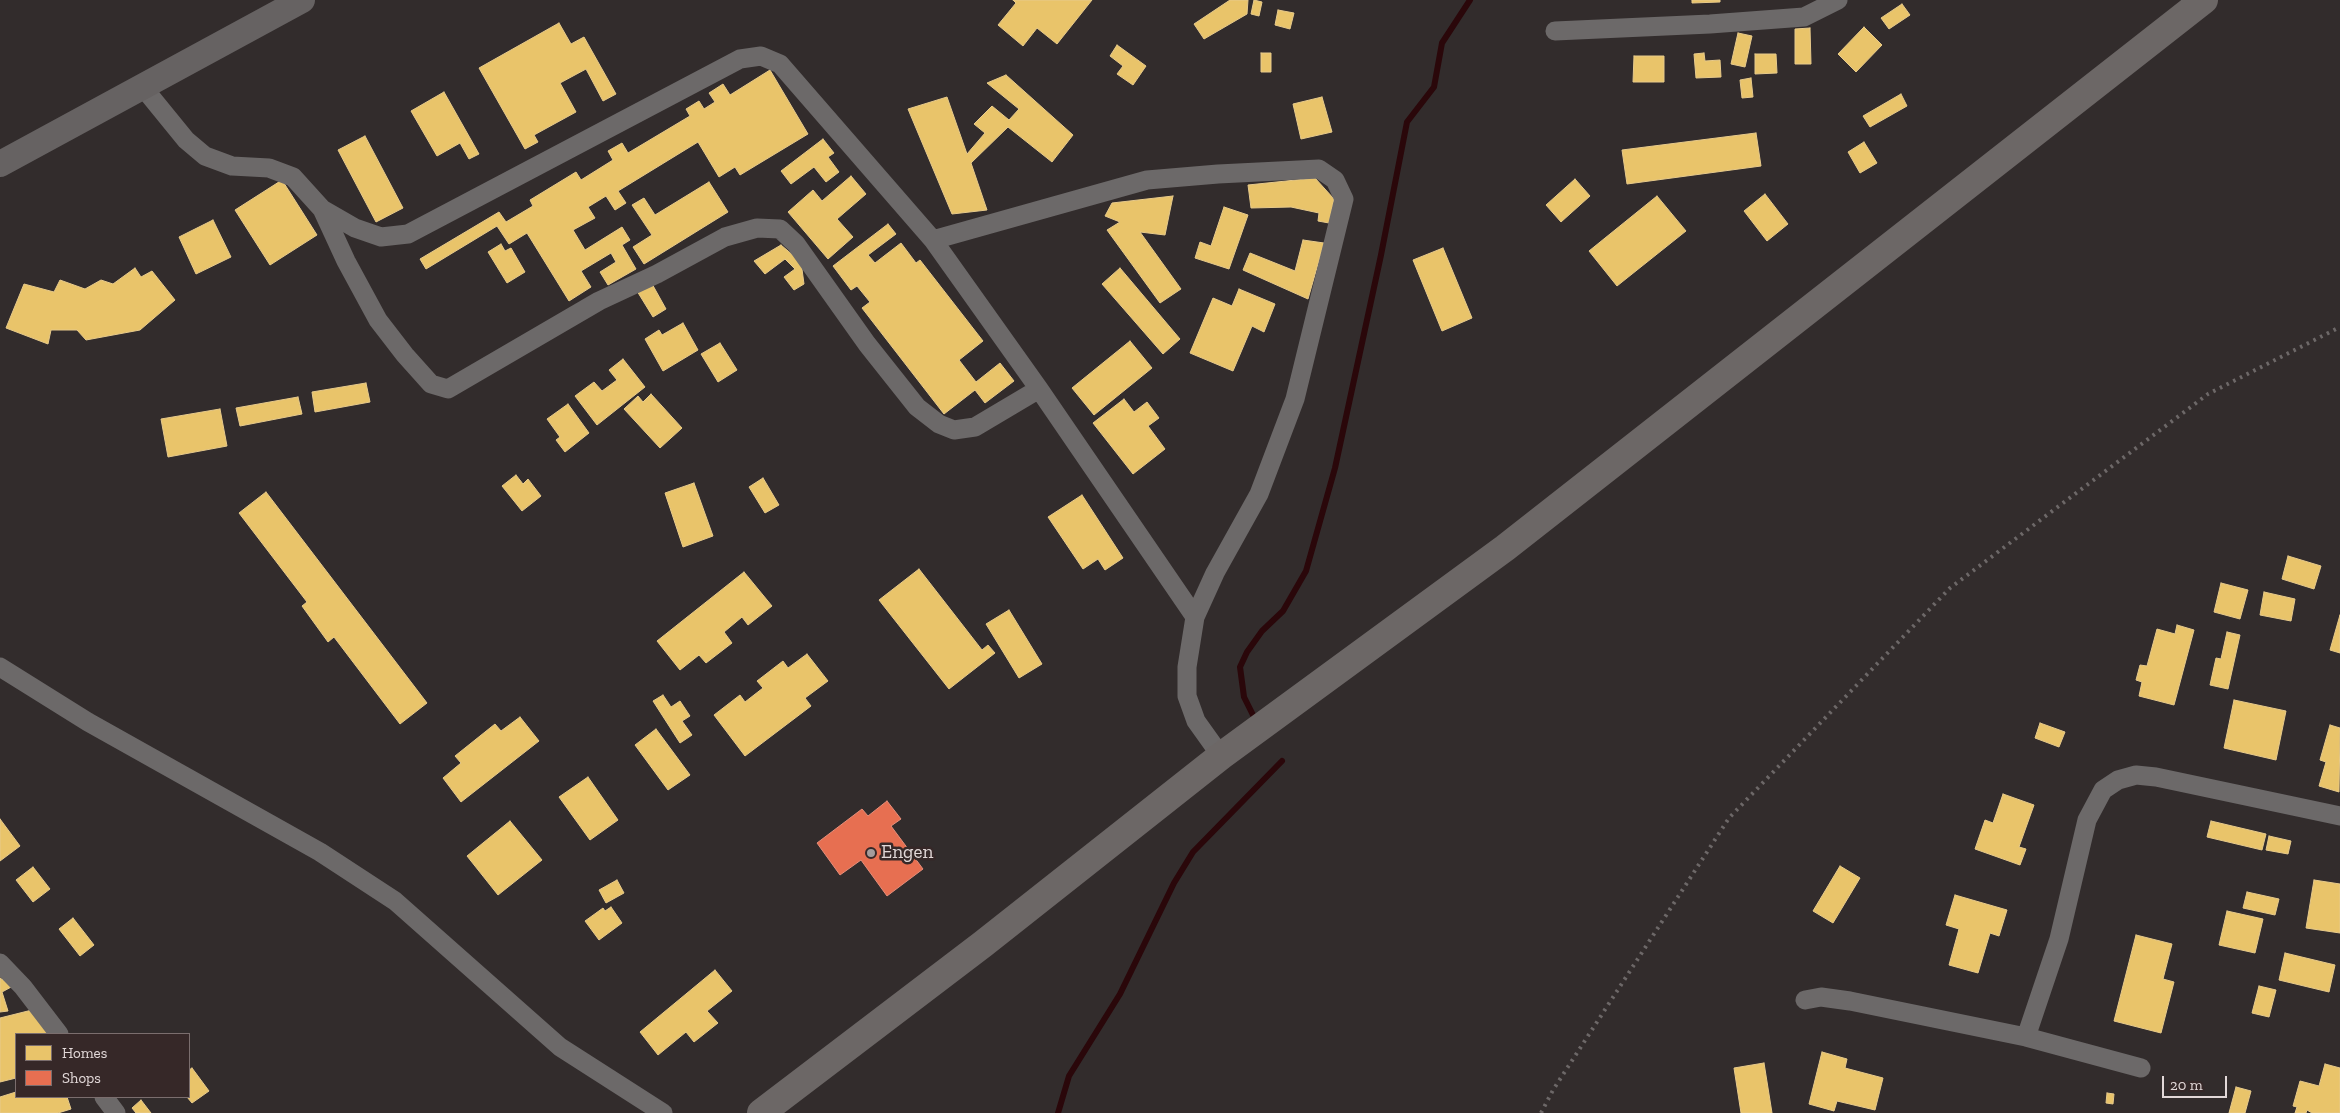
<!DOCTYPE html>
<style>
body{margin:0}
#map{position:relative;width:2340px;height:1113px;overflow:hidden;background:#322c2c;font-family:"Zilla Slab",serif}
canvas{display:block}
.legend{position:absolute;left:15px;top:1033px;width:175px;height:65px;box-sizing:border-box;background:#362828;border:1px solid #7b6e6e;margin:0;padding:6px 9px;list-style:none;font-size:15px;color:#e2d8d8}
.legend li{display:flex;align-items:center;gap:10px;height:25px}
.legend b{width:25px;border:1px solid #7b6e6e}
.scale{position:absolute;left:2162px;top:1076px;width:65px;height:22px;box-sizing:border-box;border:2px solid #e2d8d8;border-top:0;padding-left:6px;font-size:15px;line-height:18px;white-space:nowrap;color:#e2d8d8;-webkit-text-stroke:4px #362828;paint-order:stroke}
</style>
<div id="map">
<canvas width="2340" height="1113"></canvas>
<ul class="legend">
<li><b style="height:14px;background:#e9c46a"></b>Homes</li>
<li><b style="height:14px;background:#e76f51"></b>Shops</li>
</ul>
<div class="scale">20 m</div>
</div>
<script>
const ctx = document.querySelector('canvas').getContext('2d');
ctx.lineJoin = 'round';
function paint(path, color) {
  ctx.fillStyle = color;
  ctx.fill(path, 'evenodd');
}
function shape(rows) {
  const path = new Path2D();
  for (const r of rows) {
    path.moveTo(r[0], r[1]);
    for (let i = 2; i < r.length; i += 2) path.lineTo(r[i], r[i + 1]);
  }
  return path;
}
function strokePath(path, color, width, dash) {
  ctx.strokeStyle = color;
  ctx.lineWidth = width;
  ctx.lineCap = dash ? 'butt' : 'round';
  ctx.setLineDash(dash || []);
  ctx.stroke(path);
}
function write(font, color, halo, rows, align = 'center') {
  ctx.font = font + ' "Zilla Slab",serif';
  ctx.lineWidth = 5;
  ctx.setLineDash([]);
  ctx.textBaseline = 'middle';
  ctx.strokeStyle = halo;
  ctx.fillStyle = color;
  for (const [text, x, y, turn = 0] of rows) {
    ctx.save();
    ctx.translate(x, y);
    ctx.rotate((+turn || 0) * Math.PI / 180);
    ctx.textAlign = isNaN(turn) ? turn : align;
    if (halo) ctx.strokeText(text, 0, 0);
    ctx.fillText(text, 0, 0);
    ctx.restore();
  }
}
const homes = shape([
 [1013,0,1092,0,1057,44,1037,28,1023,46,998,25,1016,3,1013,0],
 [1230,0,1248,0,1247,14,1204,39,1194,24,1230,0],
 [1254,0,1262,2,1259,16,1251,14,1254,0],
 [1692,0,1720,0,1720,2,1692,3,1692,0],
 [1902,4,1910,15,1889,29,1881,18,1902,4],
 [1278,10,1294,13,1290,29,1275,25,1278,10],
 [559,23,571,44,584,37,616,94,603,101,586,69,560,83,576,112,534,135,538,142,525,149,479,68,559,23],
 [1864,27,1882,45,1856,72,1838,54,1864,27],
 [1810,28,1811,64,1795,64,1795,29,1810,28],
 [1738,33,1752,36,1745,67,1731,64,1738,33],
 [1117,45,1146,66,1133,85,1117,74,1123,66,1110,56,1117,45],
 [1261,53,1271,53,1271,72,1261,72,1261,53],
 [1704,53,1705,61,1720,60,1721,77,1696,78,1694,54,1704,53],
 [1755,54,1776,54,1777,73,1755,74,1755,54],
 [1634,56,1664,56,1664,82,1633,82,1634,56],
 [770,70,808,134,740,175,735,167,719,177,698,142,618,191,626,203,615,210,606,196,588,207,595,218,573,230,585,250,622,227,630,240,622,245,636,269,608,285,600,272,616,262,611,253,581,271,591,287,569,301,527,233,509,244,497,226,426,269,420,259,499,212,506,222,533,206,530,200,576,172,581,180,613,160,608,151,622,143,628,153,690,116,686,109,699,101,704,109,715,102,709,93,723,84,730,95,770,70],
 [1006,75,1073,135,1052,162,1008,127,971,163,987,210,952,214,908,109,947,97,967,154,985,133,974,124,992,106,1009,120,1019,109,987,83,1006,75],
 [1751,78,1753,97,1742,98,1740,80,1751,78],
 [444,92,479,154,469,159,460,143,437,156,411,111,444,92],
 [1901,94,1907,106,1870,127,1863,116,1901,94],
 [1322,97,1332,132,1301,139,1293,104,1322,97],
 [1756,133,1761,166,1627,184,1622,150,1756,133],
 [365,136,403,208,376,222,338,150,365,136],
 [823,139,834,153,828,157,839,172,826,182,814,167,791,184,781,171,823,139],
 [1864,142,1877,163,1860,173,1848,152,1864,142],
 [851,176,866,194,837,219,853,237,828,259,788,212,813,190,822,201,851,176],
 [1315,178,1334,199,1329,223,1318,221,1319,213,1291,207,1251,208,1248,185,1315,178],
 [1575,179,1590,196,1561,222,1546,205,1575,179],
 [282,180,317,235,270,265,235,210,282,180],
 [709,182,728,212,644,264,633,247,652,235,632,205,644,198,655,215,709,182],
 [1765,194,1788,224,1767,241,1744,211,1765,194],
 [1173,196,1165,235,1140,232,1181,289,1160,303,1107,230,1120,222,1105,216,1112,203,1173,196],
 [1657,196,1686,231,1617,286,1589,251,1657,196],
 [1224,207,1248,215,1229,269,1195,258,1200,242,1211,246,1224,207],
 [213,220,231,257,196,274,179,237,213,220],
 [888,224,896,234,868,255,875,263,901,243,916,263,920,260,983,341,959,360,976,382,1000,363,1014,381,985,403,975,390,944,414,862,308,870,302,857,286,851,290,833,266,888,224],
 [1303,240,1324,243,1308,299,1243,270,1250,253,1295,271,1303,240],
 [501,244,505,251,511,248,525,272,507,283,488,252,501,244],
 [781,245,801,262,804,284,794,290,784,277,795,269,785,259,765,274,754,261,781,245],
 [1443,248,1472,318,1442,331,1413,260,1443,248],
 [135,268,141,277,152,271,175,300,140,330,86,340,77,330,51,330,48,344,6,328,24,284,54,292,60,280,85,289,101,280,113,284,135,268],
 [1120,268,1180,339,1163,354,1102,284,1120,268],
 [651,282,666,309,653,317,637,291,651,282],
 [1239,289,1275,304,1264,332,1252,326,1233,371,1190,353,1213,298,1232,306,1239,289],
 [683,323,698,350,663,371,645,339,659,330,662,335,683,323],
 [1130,341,1152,368,1094,415,1072,388,1130,341],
 [720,343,737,370,718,382,701,354,720,343],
 [623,359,645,387,597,425,575,396,594,382,602,391,617,380,609,370,623,359],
 [366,383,370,402,315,412,312,392,366,383],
 [651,394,682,428,660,448,624,409,638,396,643,402,651,394],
 [298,397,302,414,240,426,236,408,298,397],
 [1124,399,1134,412,1147,402,1159,418,1148,426,1165,449,1133,474,1093,423,1124,399],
 [568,404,589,433,565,452,556,440,560,437,547,419,568,404],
 [220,409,227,446,168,457,161,419,220,409],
 [516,475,523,484,528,479,541,496,522,511,502,486,516,475],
 [763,478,779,505,765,513,749,487,763,478],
 [694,483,713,536,683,547,665,493,694,483],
 [266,492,427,703,400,724,334,637,328,642,302,606,307,602,239,513,266,492],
 [1082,495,1123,558,1105,570,1098,559,1083,569,1048,517,1082,495],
 [2288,556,2321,566,2314,589,2282,579,2288,556],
 [919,569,982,650,988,645,995,653,949,689,879,600,919,569],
 [744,572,772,606,748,625,742,617,724,632,732,643,706,663,699,655,680,670,657,641,744,572],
 [2221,583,2248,590,2240,619,2214,612,2221,583],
 [2264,592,2295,599,2291,621,2260,615,2264,592],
 [1009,610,1042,664,1019,678,986,624,1009,610],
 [2340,615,2340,653,2330,650,2340,615],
 [2177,625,2194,630,2174,705,2139,696,2142,682,2136,680,2140,665,2147,666,2157,629,2175,634,2177,625],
 [2227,632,2240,635,2228,689,2210,685,2216,658,2221,659,2227,632],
 [807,654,828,681,805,698,811,706,745,756,714,715,740,695,745,702,763,688,757,681,783,661,788,668,807,654],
 [663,695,671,707,680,701,690,716,682,721,692,735,680,743,653,701,663,695],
 [2234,700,2286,711,2276,760,2224,748,2234,700],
 [520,717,539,741,461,802,443,778,461,763,455,756,495,724,501,731,520,717],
 [2040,723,2065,732,2059,747,2035,738,2040,723],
 [2330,725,2340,728,2339,792,2319,786,2326,762,2320,760,2330,725],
 [656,729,690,775,668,790,635,745,656,729],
 [588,777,618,820,590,840,559,797,588,777],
 [2003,794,2034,805,2019,847,2026,849,2020,865,1975,849,1985,820,1993,823,2003,794],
 [0,819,20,846,0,861,0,819],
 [510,821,542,860,498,895,467,856,510,821],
 [2211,821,2266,834,2262,850,2207,837,2211,821],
 [2269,836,2291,841,2288,854,2266,850,2269,836],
 [1840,866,1860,878,1833,923,1813,911,1840,866],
 [33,867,50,889,33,902,16,880,33,867],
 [617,880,624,893,606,903,599,890,617,880],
 [2314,880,2340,884,2340,933,2306,928,2314,880],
 [2247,892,2279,899,2275,915,2243,908,2247,892],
 [1955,895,2007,910,1999,936,1990,933,1978,973,1949,965,1959,929,1946,925,1955,895],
 [611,907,622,923,599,940,585,921,603,908,605,911,611,907],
 [2227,911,2263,919,2255,953,2219,945,2227,911],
 [73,918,94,945,80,956,59,929,73,918],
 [2136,935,2172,944,2163,979,2174,982,2161,1033,2114,1021,2136,935],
 [2285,953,2335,965,2329,992,2279,980,2285,953],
 [715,970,732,991,707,1011,718,1023,694,1042,686,1032,658,1055,640,1032,715,970],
 [0,978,13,986,2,992,8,1011,0,1012,0,978],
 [2259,986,2276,990,2269,1017,2252,1013,2259,986],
 [32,1010,49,1034,16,1034,16,1078,0,1082,0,1018,32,1010],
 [1822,1052,1847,1059,1845,1068,1883,1078,1875,1110,1837,1101,1834,1111,1809,1104,1822,1052],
 [1764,1063,1772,1113,1741,1113,1734,1068,1764,1063],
 [2325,1064,2340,1068,2340,1113,2312,1113,2307,1110,2306,1113,2295,1113,2297,1107,2293,1106,2300,1081,2319,1086,2325,1064],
 [192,1068,209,1091,192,1103,187,1097,189,1070,192,1068],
 [2236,1087,2251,1091,2245,1113,2229,1113,2236,1087],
 [16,1092,16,1097,67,1097,71,1109,58,1113,0,1113,0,1097,16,1092],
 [2107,1093,2114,1094,2113,1104,2106,1103,2107,1093],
 [141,1100,151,1113,136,1113,132,1108,141,1100]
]);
paint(homes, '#e9c46a');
strokePath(homes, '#e7ca8b', 1);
const shops = shape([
 [887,801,901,819,891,826,923,869,887,896,861,860,840,875,817,843,862,809,868,816,887,801]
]);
paint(shops, '#e76f51');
strokePath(shops, '#e68e7a', 1);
strokePath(shape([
 [1256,721,1244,697,1240,667,1247,652,1262,631,1283,611,1306,571,1335,468,1381,255,1407,122,1434,87,1442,43,1470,0],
 [1058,1113,1069,1076,1120,994,1174,883,1193,852,1282,761]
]), '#2a070a', 6);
strokePath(shape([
 [1555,31,1710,24,1804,17,1838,0],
 [142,86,186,140,205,156,232,166,269,168,293,177,322,209,355,228,381,237,408,234,740,59,761,56,780,64,933,240,1039,389,1195,617,1187,667,1187,696,1196,721,1221,756],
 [322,209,346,261,378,320,405,355,431,384,448,389,599,301,657,274,725,237,757,228,780,229,796,244,867,344,917,407,939,424,954,430,975,427,1039,389],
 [933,240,1147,180,1218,174,1319,169,1335,180,1344,199,1295,399,1259,494,1215,573,1195,617],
 [0,667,88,722,320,852,395,901,560,1047,663,1113],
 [0,963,23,987,59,1034],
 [1805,1000,1821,997,1850,1001,2026,1037,2141,1068],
 [2026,1037,2059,939,2087,820,2103,790,2118,780,2136,775,2156,777,2340,816],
 [104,1097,116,1113]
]), '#6c6969', 19);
strokePath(shape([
 [0,164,302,0]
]), '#666262', 26);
strokePath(shape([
 [761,1113,983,944,1221,756,1505,548,2204,0]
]), '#6c6766', 28);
strokePath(shape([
 [1541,1113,1553,1090,1729,818,1950,588,2208,394,2340,327]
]), '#6d6868', 4, [2.5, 5]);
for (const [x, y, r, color] of [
 [871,853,5,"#a49c9c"]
]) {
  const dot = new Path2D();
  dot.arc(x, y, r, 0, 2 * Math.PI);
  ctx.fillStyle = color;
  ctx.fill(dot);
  strokePath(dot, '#362828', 2);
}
write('19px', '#e2d8d8', '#362828', [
 ["Engen",881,853]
], 'left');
</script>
